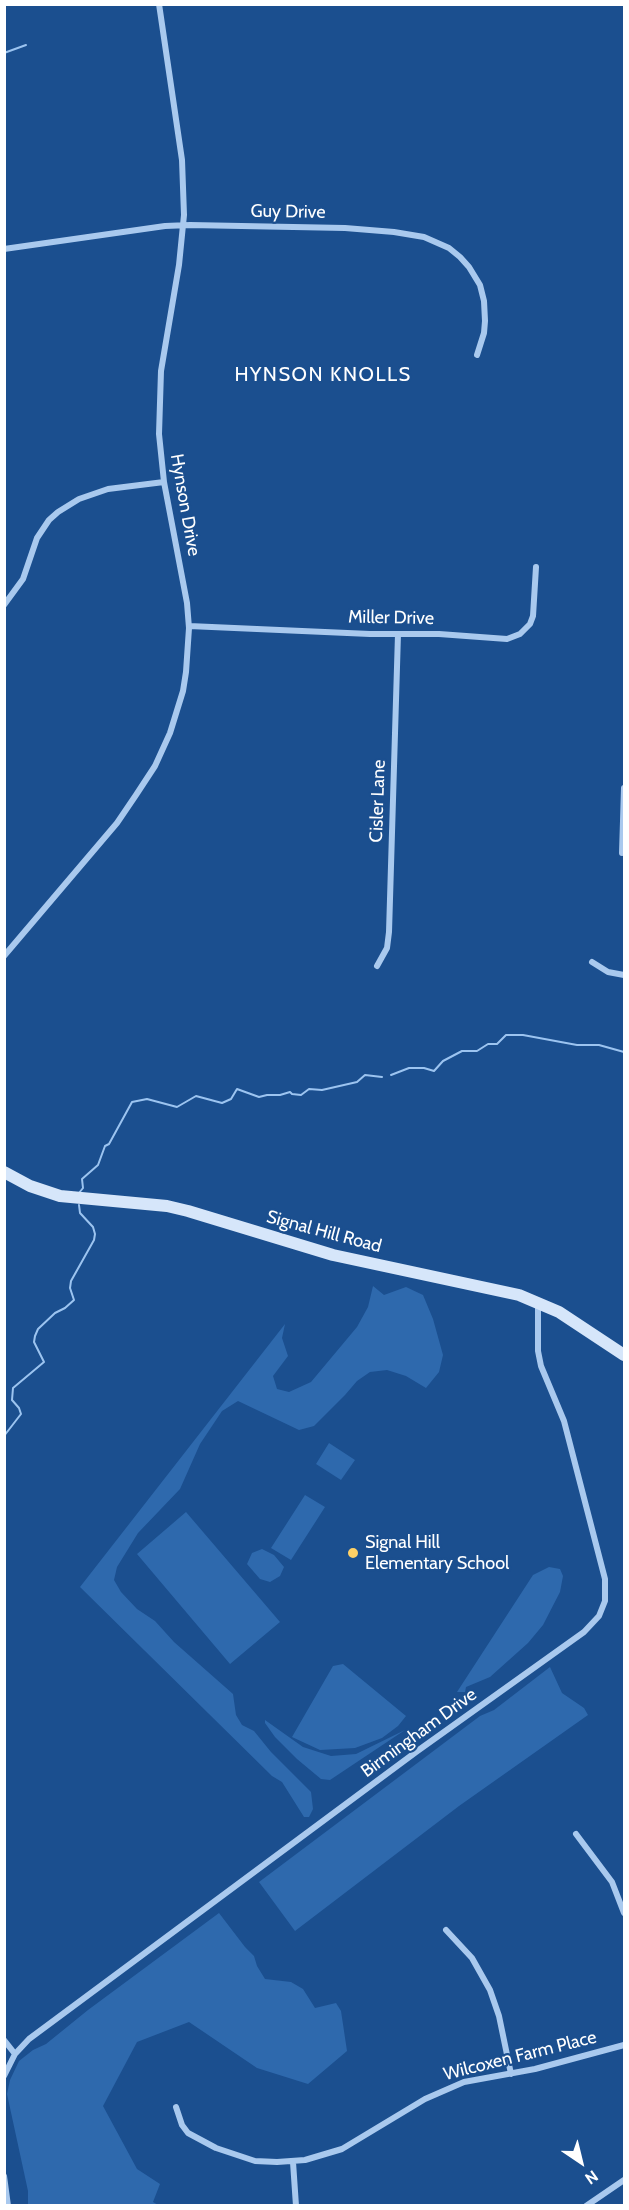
<!DOCTYPE html>
<style>
body{margin:0}
#map{position:relative;width:629px;height:2210px;overflow:hidden;background:#1b4f8f;font-family:Cabin,sans-serif}
canvas{display:block}
.frame{position:absolute;inset:0;border:6px solid #fff;pointer-events:none}
.north{position:absolute;left:551px;top:2132px;width:60px;height:60px;-webkit-text-stroke:4px #1b4f8f;paint-order:stroke;rotate:145deg;font-size:16px;font-weight:700;line-height:24px;text-align:center;color:#fff}
.north::after{content:'';display:block;margin:auto;width:21px;height:27px;background:#fff;clip-path:polygon(50% 0,100% 100%,50% 72%,0 100%)}
</style>
<div id="map">
<canvas width="629" height="2210"></canvas>
<div class="frame"></div>
<div class="north">N</div>
</div>
<script>
const ctx = document.querySelector('canvas').getContext('2d');
ctx.lineJoin = 'round';
function paint(path, color) {
  ctx.fillStyle = color;
  ctx.fill(path, 'evenodd');
}
function shape(rows) {
  const path = new Path2D();
  for (const r of rows) {
    path.moveTo(r[0], r[1]);
    for (let i = 2; i < r.length; i += 2) path.lineTo(r[i], r[i + 1]);
  }
  return path;
}
function strokePath(path, color, width, dash) {
  ctx.strokeStyle = color;
  ctx.lineWidth = width;
  ctx.lineCap = dash ? 'butt' : 'round';
  ctx.setLineDash(dash || []);
  ctx.stroke(path);
}
function write(font, color, halo, rows, align = 'center') {
  ctx.font = font + ' Cabin,sans-serif';
  ctx.lineWidth = 4.5;
  ctx.setLineDash([]);
  ctx.textBaseline = 'middle';
  ctx.strokeStyle = halo;
  ctx.fillStyle = color;
  for (const [text, x, y, turn = 0] of rows) {
    ctx.save();
    ctx.translate(x, y);
    ctx.rotate((+turn || 0) * Math.PI / 180);
    ctx.textAlign = isNaN(turn) ? turn : align;
    if (halo) ctx.strokeText(text, 0, 0);
    ctx.fillText(text, 0, 0);
    ctx.restore();
  }
}
paint(shape([
 [373,1286,384,1295,406,1287,423,1295,433,1319,443,1355,439,1372,426,1388,406,1376,387,1370,370,1372,357,1381,345,1395,314,1426,299,1430,238,1401,222,1411,200,1444,180,1489,138,1533,117,1567,114,1580,121,1592,137,1609,155,1621,174,1642,233,1694,236,1715,242,1725,254,1731,271,1752,311,1792,313,1809,309,1817,304,1817,282,1782,272,1776,80,1587,285,1324,282,1338,288,1356,273,1376,277,1389,289,1392,311,1382,357,1327,368,1307],
 [329,1443,355,1460,341,1480,316,1464],
 [305,1495,325,1507,291,1560,271,1548],
 [186,1512,280,1622,230,1664,137,1554],
 [262,1549,274,1555,284,1567,280,1576,270,1582,260,1579,247,1564,252,1553],
 [549,1567,560,1569,563,1576,560,1592,543,1625,528,1643,490,1677,466,1687,465,1692,457,1692,533,1575],
 [343,1664,406,1716,398,1726,382,1738,355,1748,320,1750,292,1737,333,1666],
 [550,1667,562,1693,584,1708,588,1715,459,1806,295,1931,259,1882,480,1716,494,1710],
 [265,1720,303,1747,331,1756,356,1754,405,1730,330,1780,321,1779,297,1759,275,1737,265,1723],
 [219,1913,245,1947,254,1956,257,1966,265,1979,291,1982,303,1989,315,2008,336,2003,341,2011,347,2051,308,2084,257,2068,189,2022,137,2042,103,2106,137,2169,160,2184,153,2202,158,2205,28,2205,28,2191,7,2094,10,2080,19,2061,33,2050,46,2044,88,2010]
]), '#2e69ad');
strokePath(shape([
 [4,53,26,45],
 [391,1075,409,1068,424,1068,434,1071,443,1061,462,1051,477,1051,488,1044,497,1044,506,1035,523,1035,577,1045,599,1045,624,1052],
 [79,1193,83,1188,82,1179,98,1165,105,1146,109,1144,132,1102,147,1099,177,1107,196,1096,222,1103,231,1099,237,1089,259,1097,267,1095,280,1095,290,1092,292,1094,301,1095,309,1089,322,1090,357,1082,365,1075,382,1077],
 [4,1436,21,1414,19,1408,12,1400,13,1388,44,1362,34,1342,35,1336,38,1329,55,1313,65,1308,74,1300,70,1288,71,1281,94,1240,95,1234,93,1227,80,1213,79,1205]
]), '#9cc4f0', 2);
strokePath(shape([
 [4,249,165,226,190,225,345,228,394,232,424,237,449,248,460,257,469,267,480,285,484,301,485,321,484,333,477,355],
 [4,605,23,579,37,538,49,520,58,512,79,499,108,489,164,482],
 [189,626,370,634,439,634,507,639,520,634,530,624,533,616,536,567],
 [622,853,624,788],
 [4,956,117,823,136,795,155,766,170,733,183,691,186,672,189,628,187,603,164,482,159,434,161,371,179,265,184,215,182,160,159,4],
 [592,962,608,972,624,975],
 [377,966,387,948,389,932,398,634],
 [576,1834,612,1882,624,1913],
 [446,1930,472,1958,490,1990,499,2016,511,2074],
 [4,2040,15,2054],
 [4,2076,15,2054,29,2039,416,1752,584,1632,599,1616,605,1601,605,1579,564,1421,541,1366,538,1351,538,1303],
 [176,2107,182,2125,188,2133,216,2148,255,2161,277,2162,305,2160,342,2149,425,2099,464,2082,535,2069,624,2045],
 [293,2162,296,2206],
 [4,2176,8,2206],
 [586,2206,624,2180]
]), '#a9c9ee', 6);
strokePath(shape([
 [4,1172,30,1186,60,1196,167,1206,188,1211,333,1255,519,1295,559,1312,624,1355]
]), '#d6e6fa', 12);
for (const [x, y, r, color] of [
 [353,1553,6,"#ffd166"]
]) {
  const dot = new Path2D();
  dot.arc(x, y, r, 0, 2 * Math.PI);
  ctx.fillStyle = color;
  ctx.fill(dot);
  strokePath(dot, '#1b4f8f', 2);
}
write('18px', '#fff', '#1b4f8f', [
 ["Guy Drive",288,212,1],
 ["Hynson Drive",185,505,80],
 ["Miller Drive",391,618,1],
 ["Cisler Lane",378,801,-88],
 ["Signal Hill Road",324,1232,15],
 ["Birmingham Drive",419,1733,-36],
 ["Wilcoxen Farm Place",520,2056,-14]
]);
write('18px', '#fff', '#1b4f8f', [
 ["Signal Hill",365,1543],
 ["Elementary School",365,1564]
], 'left');
ctx.letterSpacing = '1.5px';
write('20px', '#fff', '#1b4f8f', [
 ["HYNSON KNOLLS",323,375]
]);
ctx.letterSpacing = '0px';
</script>
